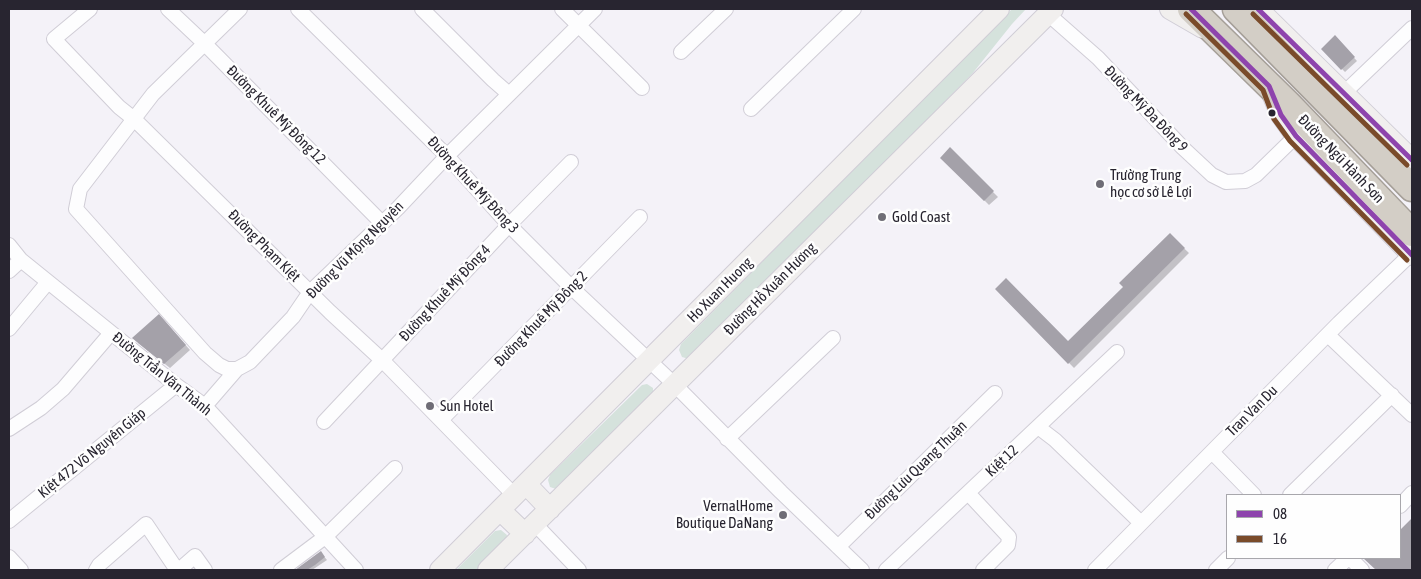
<!DOCTYPE html>
<meta charset="utf-8">
<style>
body{margin:0}
#map{position:relative;width:1421px;height:579px;overflow:hidden;background:#f4f2f8;font-family:"Asap Condensed",sans-serif}
canvas{display:block}
.frame{position:absolute;inset:0;border:10px solid #282530;pointer-events:none}
.legend{position:absolute;left:1226px;top:494px;width:175px;height:65px;box-sizing:border-box;background:#fefefe;border:1px solid #a8a7ac;margin:0;padding:6px 9px;list-style:none;font-size:15px;color:#282530}
.legend li{display:flex;align-items:center;gap:10px;height:25px}
.legend b{width:25px;border:1px solid #a8a7ac}
</style>
<div id="map">
<canvas width="1421" height="579"></canvas>
<div class="frame"></div>
<ul class="legend">
<li><b style="height:6px;background:#8e44ad"></b>08</li>
<li><b style="height:6px;background:#7a4b2a"></b>16</li>
</ul>
</div>
<script>
const ctx = document.querySelector('canvas').getContext('2d');
ctx.lineJoin = 'round';
function paint(path, color) {
  ctx.fillStyle = color;
  ctx.fill(path, 'evenodd');
}
function shape(rows) {
  const path = new Path2D();
  for (const r of rows) {
    path.moveTo(r[0], r[1]);
    for (let i = 2; i < r.length; i += 2) path.lineTo(r[i], r[i + 1]);
  }
  return path;
}
function strokePath(path, color, width, dash) {
  ctx.strokeStyle = color;
  ctx.lineWidth = width;
  ctx.lineCap = dash ? 'butt' : 'round';
  ctx.setLineDash(dash || []);
  ctx.stroke(path);
}
function write(font, color, halo, rows, align = 'center') {
  ctx.font = font + ' "Asap Condensed",sans-serif';
  ctx.lineWidth = 5;
  ctx.setLineDash([]);
  ctx.textBaseline = 'middle';
  ctx.strokeStyle = halo;
  ctx.fillStyle = color;
  for (const [text, x, y, turn = 0] of rows) {
    ctx.save();
    ctx.translate(x, y);
    ctx.rotate((+turn || 0) * Math.PI / 180);
    ctx.textAlign = isNaN(turn) ? turn : align;
    if (halo) ctx.strokeText(text, 0, 0);
    ctx.fillText(text, 0, 0);
    ctx.restore();
  }
}
paint(shape([
 [1012,9,1026,9,1012,24,972,74,695,355,689,359,682,357,679,350,681,344],
 [647,384,653,388,653,393,556,489,550,487,548,480,550,475,642,385],
 [501,530,507,535,506,542,478,570,456,570,495,531]
]), '#d5e2dc');
paint(shape([
 [1335,37,1357,61,1345,72,1322,49],
 [950,149,998,197,989,205,942,158],
 [1170,235,1189,253,1074,368,996,289,1068,343,1125,287],
 [164,321,190,350,170,368,138,343],
 [1412,519,1412,570,1377,570,1369,562,1373,558,1400,558,1400,532],
 [321,553,327,560,312,570,297,570]
]), '#0003');
paint(shape([
 [1335,35,1355,57,1341,70,1321,49],
 [950,147,994,191,984,201,940,158],
 [1170,233,1185,248,1068,364,995,289,1006,278,1068,341,1123,287,1119,283],
 [159,314,186,345,164,364,132,338],
 [1412,518,1412,570,1376,570,1363,558,1400,558,1400,530],
 [321,551,325,557,315,565,307,570,295,570]
]), '#a4a1a9');
const street = shape([
 [90,9,54,39,119,107,134,119,330,312,382,360,515,496],
 [168,9,204,43,382,223],
 [240,9,153,94,80,189,76,209,205,353,219,365,227,369,237,369,250,362,293,317,310,292,398,208,447,156,595,9],
 [298,9,447,156,509,225,572,288,674,384,781,492,862,570],
 [422,9,493,80,509,94],
 [562,9,642,88],
 [1048,14,1098,58,1183,148,1212,175,1226,182,1245,181,1256,175,1296,136],
 [681,52,726,9],
 [1344,93,1412,28],
 [751,109,854,9],
 [9,245,21,260,176,385,205,406,356,570],
 [9,271,21,260],
 [9,329,48,282],
 [1328,335,1412,415],
 [205,406,237,369],
 [441,420,640,217],
 [324,422,509,225,571,162],
 [1038,427,1055,440,1141,523],
 [9,429,41,408,63,389,111,333],
 [727,439,833,338],
 [1212,452,1254,495],
 [968,493,1009,537,1008,545,983,570],
 [1290,495,1392,395],
 [1400,506,1412,493],
 [9,521,176,385],
 [535,524,579,570],
 [838,547,995,393],
 [9,557,21,570],
 [1350,558,1362,570],
 [96,570,99,565,146,524,177,570],
 [179,570,195,556,205,570],
 [281,570,325,537,395,468],
 [886,570,1117,352],
 [1095,570,1339,323,1411,254],
 [1216,570,1228,558],
 [1335,570,1348,558]
]);
const secondary = shape([
 [1170,9,1203,28],
 [1258,9,1412,160],
 [1273,96,1281,115,1296,136,1412,255],
 [526,484,550,509],
 [500,510,525,534],
 [440,570,999,9],
 [488,570,1053,9]
]);
const highway = shape([
 [1191,9,1288,104,1412,233],
 [1236,9,1412,188]
]);
strokePath(street, '#d0cdd6', 16);
strokePath(secondary, '#d0cdd6', 22);
strokePath(highway, '#a59f98', 29);
strokePath(street, '#fdfdfe', 14);
strokePath(secondary, '#f1efee', 20);
strokePath(highway, '#d3cec6', 26);
strokePath(shape([
 [1191,9,1269,86,1281,115,1296,136,1412,255],
 [1258,9,1412,160]
]), '#8e44ad', 5);
strokePath(shape([
 [1186,14,1263,90,1274,119,1290,141,1407,260],
 [1253,14,1407,165]
]), '#7a4b2a', 5);
for (const [x, y, r, color] of [
 [1272,113,4.5,"#282530"],
 [1100,184,5,"#6f6d76"],
 [882,217,5,"#6f6d76"],
 [430,406,5,"#6f6d76"],
 [783,515,5,"#6f6d76"]
]) {
  const dot = new Path2D();
  dot.arc(x, y, r, 0, 2 * Math.PI);
  ctx.fillStyle = color;
  ctx.fill(dot);
  strokePath(dot, '#fefefe', 2);
}
write('15px', '#282530', '#fefefe', [
 ["Đường Mỹ Đa Đông 9",1146,109,46],
 ["Đường Khuê Mỹ Đông 12",276,115,45],
 ["Đường Ngũ Hành Sơn",1341,159,46],
 ["Đường Khuê Mỹ Đông 3",473,185,47],
 ["Đường Phạm Kiệt",264,246,45],
 ["Đường Vũ Mộng Nguyên",355,250,-45],
 ["Đường Hồ Xuân Hương",770,289,-45],
 ["Ho Xuan Huong",720,290,-45],
 ["Đường Khuê Mỹ Đông 4",445,293,-47],
 ["Đường Khuê Mỹ Đông 2",541,319,-46],
 ["Đường Trần Văn Thành",162,374,39],
 ["Tran Van Du",1252,411,-45],
 ["Kiệt 472 Võ Nguyên Giáp",92,453,-39],
 ["Kiệt 12",1002,461,-43],
 ["Đường Lưu Quang Thuận",916,470,-44]
]);
write('15px', '#282530', '#fefefe', [
 ["Trường Trung",1110,175],
 ["học cơ sở Lê Lợi",1110,192],
 ["Gold Coast",892,217],
 ["Sun Hotel",440,406],
 ["VernalHome",773,506,"right"],
 ["Boutique DaNang",773,523,"right"]
], 'left');
</script>
